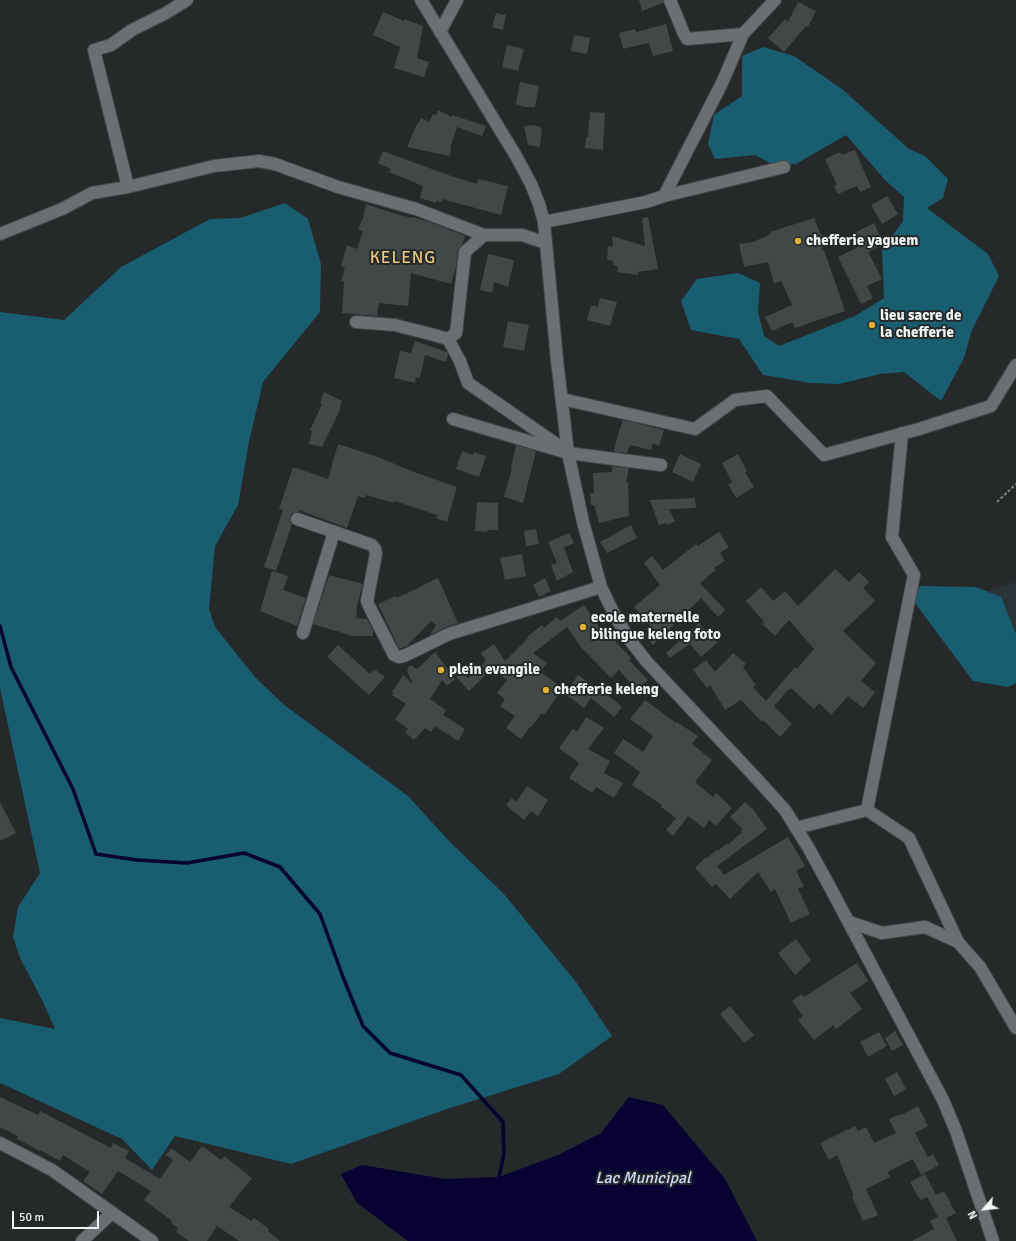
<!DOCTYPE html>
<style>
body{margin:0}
#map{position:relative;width:1016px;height:1241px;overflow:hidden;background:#25292a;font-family:Signika,sans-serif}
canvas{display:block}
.north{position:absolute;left:964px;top:1189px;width:40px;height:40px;-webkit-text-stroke:3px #25292a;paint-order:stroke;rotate:242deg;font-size:11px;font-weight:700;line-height:16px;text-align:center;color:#f2f4f5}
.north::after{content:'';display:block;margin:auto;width:14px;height:18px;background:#f2f4f5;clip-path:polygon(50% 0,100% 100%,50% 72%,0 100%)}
.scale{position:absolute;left:12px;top:1211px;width:87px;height:18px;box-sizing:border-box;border:2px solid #f2f4f5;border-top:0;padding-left:5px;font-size:12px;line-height:14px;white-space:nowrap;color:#f2f4f5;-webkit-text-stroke:3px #25292a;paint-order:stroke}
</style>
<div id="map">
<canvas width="1016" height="1241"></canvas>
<div class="north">N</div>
<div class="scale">50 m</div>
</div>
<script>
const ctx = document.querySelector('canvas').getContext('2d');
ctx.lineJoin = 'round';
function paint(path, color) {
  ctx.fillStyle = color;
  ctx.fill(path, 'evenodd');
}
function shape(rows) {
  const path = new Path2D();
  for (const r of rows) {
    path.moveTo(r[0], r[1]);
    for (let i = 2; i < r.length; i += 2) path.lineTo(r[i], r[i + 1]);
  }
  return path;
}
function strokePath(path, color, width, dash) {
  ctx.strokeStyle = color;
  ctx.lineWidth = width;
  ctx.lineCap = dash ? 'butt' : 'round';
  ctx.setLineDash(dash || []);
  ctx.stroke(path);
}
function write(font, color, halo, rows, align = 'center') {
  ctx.font = font + ' Signika,sans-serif';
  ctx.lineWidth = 4;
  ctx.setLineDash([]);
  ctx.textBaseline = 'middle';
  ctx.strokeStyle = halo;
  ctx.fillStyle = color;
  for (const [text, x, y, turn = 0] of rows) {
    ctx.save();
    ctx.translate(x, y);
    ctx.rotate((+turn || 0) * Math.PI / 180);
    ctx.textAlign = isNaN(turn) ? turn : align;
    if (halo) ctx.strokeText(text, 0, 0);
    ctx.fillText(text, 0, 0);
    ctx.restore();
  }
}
paint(shape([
 [1016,582,1016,673,987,591]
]), '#293438');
paint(shape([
 [763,47,794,56,842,89,909,149,925,156,948,179,943,198,927,208,988,254,999,276,972,330,964,358,941,401,904,372,880,374,839,384,811,383,763,375,739,339,691,330,681,301,697,279,738,273,760,283,758,312,764,336,779,346,855,316,884,298,882,250,903,221,904,197,885,180,846,135,796,164,770,163,755,155,715,159,708,144,714,115,742,96,742,56],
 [285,203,308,219,321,264,320,312,263,382,249,442,238,505,215,546,209,609,215,627,255,677,283,704,408,796,450,842,504,894,576,982,612,1036,559,1074,447,1109,291,1164,175,1136,152,1170,122,1139,0,1083,0,1018,55,1029,42,1000,20,958,13,937,18,907,40,873,0,688,0,312,64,320,121,267,210,219,240,218],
 [920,586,976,587,1001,597,1016,634,1016,683,1008,687,973,681,912,599]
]), '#185d70');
paint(shape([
 [629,1097,663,1105,725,1179,757,1241,408,1241,357,1203,341,1174,362,1165,445,1179,499,1177,558,1155,601,1133]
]), '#070232');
strokePath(shape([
 [0,626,11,667,73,789,96,854,137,860,187,863,244,853,280,867,320,914,343,977,363,1026,390,1053,461,1075,503,1122,504,1154,499,1177,501,1180]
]), '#070232', 3.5);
paint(shape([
 [639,0,663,0,663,3,642,11],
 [798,2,816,11,808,27,806,26,784,52,768,38,785,19,788,22],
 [383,12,404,21,405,19,423,26,417,58,429,62,424,77,394,68,400,47,373,35],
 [496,13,506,15,503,30,492,27],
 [666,24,673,51,653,56,649,43,623,49,619,33,635,29,636,32],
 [574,35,590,38,587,54,571,51],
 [507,45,524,49,518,71,502,67],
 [520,82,539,86,535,107,525,107,516,104],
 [438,110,452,117,452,115,486,126,482,136,457,127,451,145,450,156,407,147,417,124,418,124,421,118,429,122,433,114,436,115],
 [590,112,605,113,603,150,585,148,586,137,588,137],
 [534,125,542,128,540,147,528,145,524,126],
 [855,150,871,187,860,192,857,186,838,194,834,186,837,185,825,159,840,152,842,155],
 [383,151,451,176,477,184,478,179,508,186,501,215,442,199,442,202,436,201,436,203,420,198,423,186,389,172,391,169,378,163],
 [887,196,898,214,882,224,871,205],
 [366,204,393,213,412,218,412,217,430,222,465,236,462,245,458,251,456,267,451,284,411,273,408,306,379,303,377,316,342,313,344,281,341,281,345,268,341,266,347,245,357,249,363,231,358,230,362,219,363,219],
 [648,217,658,269,638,272,638,275,617,272,618,266,613,265,613,261,607,260,608,246,613,247,612,236,645,246,642,218],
 [814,218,821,235,824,236,822,251,824,250,845,311,795,328,792,322,772,331,765,317,792,305,781,281,774,284,768,262,744,267,739,244,753,242,771,234,770,232],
 [874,223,884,244,868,252,882,279,867,286,873,298,861,304,838,257,858,247,852,234],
 [488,254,514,260,508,287,494,282,492,293,480,290],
 [600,298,617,302,610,326,587,320,591,305,598,307],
 [508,321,529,325,524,351,503,347],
 [415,341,447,352,448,355,446,362,425,355,420,378,416,377,415,383,394,378,400,351,411,353],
 [324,392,342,401,338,414,322,447,309,444,312,431,310,430,322,404,320,403],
 [623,420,664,430,659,446,653,443,651,450,630,445,627,453,615,452,614,450,617,438],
 [338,444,378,457,414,472,457,487,447,522,436,518,437,515,395,501,394,503,366,495,365,498,358,496,347,528,299,510,299,512,292,513,290,516,290,520,292,524,276,571,264,567,283,510,279,509,293,467,328,479],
 [516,445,536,451,523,503,504,497,512,468,511,468],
 [462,451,473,455,474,452,486,456,479,477,456,469],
 [680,454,701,464,693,482,672,472],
 [738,454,747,471,745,472,754,487,736,498,728,484,732,482,722,463],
 [612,466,629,468,626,482,628,482,629,516,599,523,594,505,591,505,590,493,594,493,593,473,612,472],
 [695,498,696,508,669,509,675,521,667,525,666,523,659,525,654,512,657,511,654,511,650,500],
 [477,502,498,503,498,530,487,530,487,532,475,531],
 [631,525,637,538,607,553,600,542],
 [536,529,539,544,526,546,524,531],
 [719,532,729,547,720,553,725,561,714,568,716,570,700,583,725,610,718,617,701,598,653,645,646,636,654,630,634,607,660,585,644,563,652,556,663,570,696,544,698,546],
 [569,533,574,543,564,547,573,572,557,581,551,565,557,563,548,542],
 [522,554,526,576,505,580,500,558],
 [835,569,849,582,859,572,869,582,863,588,875,601,843,631,876,663,861,681,875,692,863,708,848,696,831,715,819,703,814,709,791,688,789,690,789,689,774,706,792,724,780,737,763,720,762,722,741,700,725,710,710,685,707,688,693,670,706,660,715,672,733,653,746,664,743,667,756,685,753,687,766,701,795,667,797,669,814,649,789,620,775,636,762,624,764,622,746,601,761,587,773,601,785,591,798,606],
 [272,571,288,576,283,590,306,598,297,626,260,611],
 [329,575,363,584,356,610,357,611,356,618,367,619,373,630,373,636,353,636,313,624],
 [438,578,458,623,446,627,430,635,436,625,431,621,407,646,399,649,378,604,395,596,396,598,421,587,421,586],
 [545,578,551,591,539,597,533,585],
 [584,605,607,639,610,636,631,658,629,660,648,680,637,690,619,670,611,678,580,646,567,627,533,653,547,663,540,672,563,688,544,715,542,713,531,727,530,727,521,739,506,728,515,716,500,706,505,699,497,693,507,680,492,669,469,691,456,677,462,671,468,678,486,661,481,653,494,644,505,661,528,638,528,636,542,625,544,628,557,617,560,621],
 [699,623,717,643,701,657,690,644,670,658,666,653],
 [338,645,370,674,374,669,385,677,369,695,327,657],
 [435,652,455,679,447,686,442,680,430,699,446,710,443,715,465,729,458,741,435,726,431,732,425,728,414,740,405,732,408,729,395,719,406,704,392,695,394,693,392,692,403,675,413,684,407,670,410,665,417,669],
 [578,675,602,692,603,691,622,707,614,717,591,698,584,708,565,694],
 [645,700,676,723,677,722,698,736,692,744,712,760,695,782,713,797,716,793,732,808,716,826,709,820,704,828,688,816,673,836,666,830,676,818,661,807,662,805,632,785,640,772,614,753,623,739,643,752,653,736,630,719],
 [586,717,604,728,588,749,610,761,604,773,623,783,614,798,596,787,592,793,569,778,579,763,559,748,573,729,577,732],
 [527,786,548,800,538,816,531,811,524,820,506,805,512,798,516,802],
 [0,802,16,833,0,841],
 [745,802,753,809,767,829,717,866,724,875,788,837,805,866,796,871,804,886,798,889,810,914,791,923,775,889,771,892,758,872,730,899,716,884,712,887,695,868,706,857,707,858,717,850,718,851,727,843,728,845,742,832,741,831,743,829,730,817],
 [796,939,811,960,795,975,778,953],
 [857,963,868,981,850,993,862,1009,836,1029,833,1025,814,1040,798,1020,803,1016,792,1001,801,994,804,997],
 [730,1006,754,1035,744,1043,720,1014],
 [895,1031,903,1045,892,1051,885,1038],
 [879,1032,887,1046,868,1057,860,1042],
 [897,1072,906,1089,894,1096,885,1079],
 [0,1097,38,1115,40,1111,111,1148,113,1143,129,1151,125,1158,160,1179,173,1160,166,1155,171,1148,190,1162,202,1146,221,1160,224,1156,252,1178,229,1207,251,1221,254,1218,269,1229,268,1231,280,1241,239,1241,217,1226,207,1241,189,1241,176,1232,178,1228,171,1223,172,1221,144,1200,151,1191,118,1171,102,1194,83,1181,90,1172,63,1155,60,1161,40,1150,40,1151,17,1139,18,1136,0,1127],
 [918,1106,928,1126,915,1133,928,1157,933,1154,939,1165,921,1175,913,1159,888,1172,890,1177,866,1189,878,1215,863,1221,852,1197,854,1196,837,1155,829,1160,820,1143,855,1126,858,1131,866,1127,874,1143,896,1133,889,1119,901,1114,901,1115],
 [925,1174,936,1195,944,1191,951,1203,950,1204,956,1213,946,1218,957,1241,912,1241,934,1229,930,1221,938,1217,927,1197,920,1200,910,1182]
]), '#424747');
const minor = shape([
 [670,0,684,34,687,39,743,34],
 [440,32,457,0],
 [128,187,94,50,111,45,132,30,166,13,187,0],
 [664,196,784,167],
 [544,222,646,202,664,196,722,83,743,34,775,0],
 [0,234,62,209,92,193,128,187,214,166,259,161,275,164,338,187,416,209,484,235,522,235,546,243],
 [356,322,395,325,434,335,448,339,456,333,465,252,484,235],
 [448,339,460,361,468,383,559,446],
 [562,399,695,429,735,400,767,396,824,455,919,429,991,406,1016,365],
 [453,419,568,453,661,465],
 [297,519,372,545,375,549,376,554,367,601,369,606,394,655,399,657,404,656,449,634,601,587],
 [303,633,334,532],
 [867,810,909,838,958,942],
 [796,828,867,810,914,575,892,537,902,433],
 [849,922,882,933,925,927,958,942,980,967,1016,1028],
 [0,1143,52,1170,152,1241],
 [82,1241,112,1213]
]);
const secondary = shape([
 [421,0,516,156,531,184,539,204,544,222,557,360,568,453,583,522,601,587,615,616,629,639,647,662,756,778,785,810,808,847,831,889,943,1100,956,1131,993,1241]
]);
strokePath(minor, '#454749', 14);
strokePath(secondary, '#454749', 14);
strokePath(shape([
 [997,502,1016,484]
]), '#7d8081', 2, [3, 2]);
strokePath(minor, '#6b6f71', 12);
strokePath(secondary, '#6b6f71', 12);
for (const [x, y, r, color] of [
 [798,241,4,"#e0b034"],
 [872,325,4,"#e0b034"],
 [583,627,4,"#e0b034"],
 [441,670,4,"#e0b034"],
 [546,690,4,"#e0b034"]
]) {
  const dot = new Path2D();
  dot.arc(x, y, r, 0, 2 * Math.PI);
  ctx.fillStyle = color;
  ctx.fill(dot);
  strokePath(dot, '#25292a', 1.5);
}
write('bold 15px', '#f2f4f5', '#25292a', [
 ["chefferie yaguem",806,241],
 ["lieu sacre de",880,316],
 ["la chefferie",880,333],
 ["ecole maternelle",591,618],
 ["bilingue keleng foto",591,635],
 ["plein evangile",449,670],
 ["chefferie keleng",554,690]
], 'left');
write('italic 16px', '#d0d9fb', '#25292a', [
 ["Lac Municipal",643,1179]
]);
ctx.letterSpacing = '1px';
write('17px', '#e8c67c', '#25292a', [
 ["KELENG",403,259]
]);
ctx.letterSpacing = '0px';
</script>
